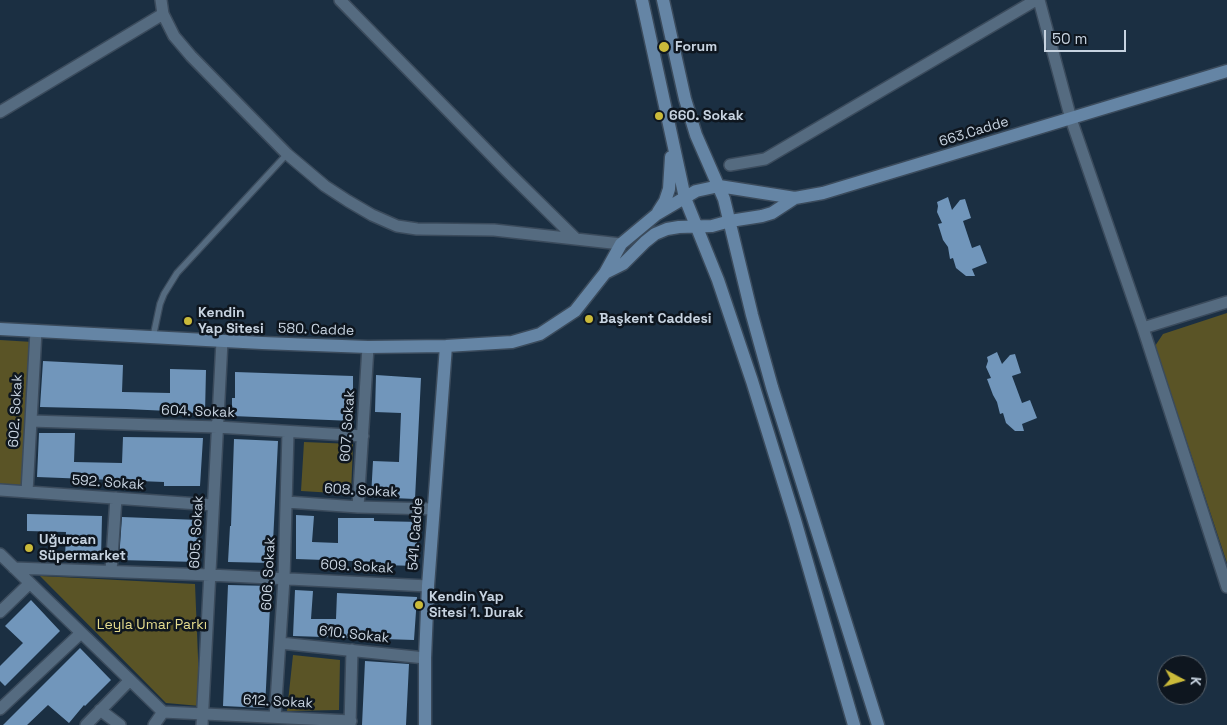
<!DOCTYPE html>
<meta charset="utf-8">
<style>
body{margin:0}
#map{position:relative;width:1227px;height:725px;overflow:hidden;background:#1b2f42;font-family:"Space Grotesk",sans-serif}
canvas{display:block}
.north{position:absolute;left:1157px;top:655px;width:50px;height:50px;box-sizing:border-box;background:#0e161f;border:1px solid #58626c;border-radius:50%;rotate:96deg;font-size:14px;font-weight:700;line-height:20px;text-align:center;color:#c7d3e0}
.north::after{content:'';display:block;margin:auto;width:18px;height:22px;background:#caba3a;clip-path:polygon(50% 0,100% 100%,50% 72%,0 100%)}
.scale{position:absolute;left:1044px;top:30px;width:82px;height:22px;box-sizing:border-box;border:2px solid #c7d3e0;border-top:0;padding-left:6px;font-size:15px;line-height:18px;white-space:nowrap;color:#c7d3e0;-webkit-text-stroke:4px #0e161f;paint-order:stroke}
</style>
<div id="map">
<canvas width="1227" height="725"></canvas>
<div class="north">K</div>
<div class="scale">50 m</div>
</div>
<script>
const ctx = document.querySelector('canvas').getContext('2d');
ctx.lineJoin = 'round';
function paint(path, color) {
  ctx.fillStyle = color;
  ctx.fill(path, 'evenodd');
}
function shape(rows) {
  const path = new Path2D();
  for (const r of rows) {
    path.moveTo(r[0], r[1]);
    for (let i = 2; i < r.length; i += 2) path.lineTo(r[i], r[i + 1]);
  }
  return path;
}
function strokePath(path, color, width, dash) {
  ctx.strokeStyle = color;
  ctx.lineWidth = width;
  ctx.lineCap = dash ? 'butt' : 'round';
  ctx.setLineDash(dash || []);
  ctx.stroke(path);
}
function write(font, color, halo, rows, align = 'center') {
  ctx.font = font + ' "Space Grotesk",sans-serif';
  ctx.lineWidth = 5;
  ctx.setLineDash([]);
  ctx.textBaseline = 'middle';
  ctx.strokeStyle = halo;
  ctx.fillStyle = color;
  for (const [text, x, y, turn = 0] of rows) {
    ctx.save();
    ctx.translate(x, y);
    ctx.rotate((+turn || 0) * Math.PI / 180);
    ctx.textAlign = isNaN(turn) ? turn : align;
    if (halo) ctx.strokeText(text, 0, 0);
    ctx.fillText(text, 0, 0);
    ctx.restore();
  }
}
paint(shape([
 [1227,313,1227,563,1155,346,1163,334],
 [0,340,33,342,26,490,0,488],
 [304,442,353,444,351,494,301,491],
 [40,576,195,584,200,706,166,703],
 [293,655,340,660,339,710,287,711]
]), '#5a5426');
paint(shape([
 [948,197,952,210,960,200,965,199,971,218,963,221,972,248,980,245,987,263,972,269,975,276,966,276,956,268,953,258,950,259,948,247,943,240,938,224,942,223,937,212,938,206,937,202],
 [997,352,1002,364,1010,355,1015,354,1021,373,1012,376,1022,403,1030,400,1037,418,1022,424,1024,431,1015,431,1006,423,1003,413,1000,414,997,402,993,395,987,379,991,378,986,367,988,361,987,357],
 [43,361,123,365,122,392,170,393,170,369,206,370,205,413,169,413,169,411,126,409,40,407],
 [235,372,353,376,353,421,232,416,232,398,235,398],
 [376,375,421,378,415,499,371,497,373,461,399,462,401,413,375,412],
 [39,433,75,433,74,462,122,463,123,437,203,438,200,486,164,486,164,482,37,477],
 [234,439,278,441,272,563,228,562,230,526,231,526],
 [27,514,102,516,101,560,65,559,66,532,27,531],
 [296,515,314,516,312,542,338,543,338,518,374,518,374,521,421,522,420,539,417,539,417,566,381,565,381,562,296,559],
 [122,517,199,520,198,562,119,560],
 [228,585,271,586,265,708,223,706],
 [295,590,313,591,311,619,336,619,337,593,417,597,414,640,293,636],
 [31,600,60,631,5,686,0,681,0,666,23,643,5,626],
 [80,648,111,680,85,706,84,705,69,723,48,705,27,725,3,725],
 [365,661,409,664,406,725,362,725]
]), '#7196bb');
const lane = shape([
 [153,337,160,304,164,294,177,273,287,154]
]);
const street = shape([
 [161,0,163,14,174,36,191,56,287,154,325,186,348,201,372,215,397,226,417,229,494,230,621,244],
 [340,0,507,171,576,239],
 [1039,0,1071,119,1143,328,1227,587],
 [0,112,163,14],
 [730,165,765,159,1036,0],
 [1143,328,1227,302],
 [31,421,217,427,363,436],
 [0,490,213,505],
 [27,492,36,331],
 [287,502,358,507,433,509],
 [358,507,368,347],
 [0,554,163,712,351,721],
 [14,568,210,575,428,586],
 [111,571,116,498],
 [0,612,30,583],
 [280,643,425,658],
 [0,709,81,633],
 [100,710,120,725],
 [275,717,284,579,288,432],
 [86,725,130,680],
 [154,725,163,712],
 [202,725,222,341],
 [350,725,352,650]
]);
const secondary = shape([
 [642,0,685,198,718,280,752,381,795,520,854,725],
 [663,0,685,99,696,135,724,199,752,315,772,387,878,725],
 [658,212,665,201,669,189,671,157],
 [605,273,623,264,645,242,655,234,667,229,679,227,712,226,730,221,762,216,772,213,795,198,823,193,1227,71],
 [0,329,262,343,368,347,446,346,512,342,540,334,575,311,605,273,621,244,657,214,696,191,719,186,795,198],
 [425,725,425,658,428,586,446,346]
]);
strokePath(lane, '#3b4b5c', 8);
strokePath(street, '#3b4b5c', 14);
strokePath(secondary, '#3b4b5c', 15);
strokePath(lane, '#556b80', 5.5);
strokePath(street, '#556b80', 11);
strokePath(secondary, '#6585a5', 12);
for (const [x, y, r, color] of [
 [664,47,6,"#caba3a"],
 [659,116,5,"#caba3a"],
 [589,319,5,"#caba3a"],
 [188,321,5,"#caba3a"],
 [29,548,5,"#caba3a"],
 [419,605,5,"#caba3a"]
]) {
  const dot = new Path2D();
  dot.arc(x, y, r, 0, 2 * Math.PI);
  ctx.fillStyle = color;
  ctx.fill(dot);
  strokePath(dot, '#0e161f', 2);
}
write('bold 14px', '#c7d3e0', '#0e161f', [
 ["Forum",675,47],
 ["660. Sokak",669,116],
 ["Kendin",198,313],
 ["Yap Sitesi",198,329],
 ["Başkent Caddesi",599,319],
 ["Uğurcan",39,540],
 ["Süpermarket",39,556],
 ["Kendin Yap",429,597],
 ["Sitesi 1. Durak",429,613]
], 'left');
write('14px', '#c7d3e0', '#0e161f', [
 ["663.Cadde",974,132,-17],
 ["580. Cadde",316,330,2],
 ["602. Sokak",16,411,-87],
 ["604. Sokak",198,412,2],
 ["607. Sokak",348,426,-86],
 ["592. Sokak",108,483,4],
 ["608. Sokak",361,491,3],
 ["605. Sokak",197,532,-87],
 ["541. Cadde",416,534,-86],
 ["609. Sokak",357,567,3],
 ["606. Sokak",269,574,-87],
 ["610. Sokak",354,635,6],
 ["612. Sokak",278,702,3]
]);
write('14px', '#e6dc8e', '#0e161f', [
 ["Leyla Umar Parkı",152,625]
]);
</script>
